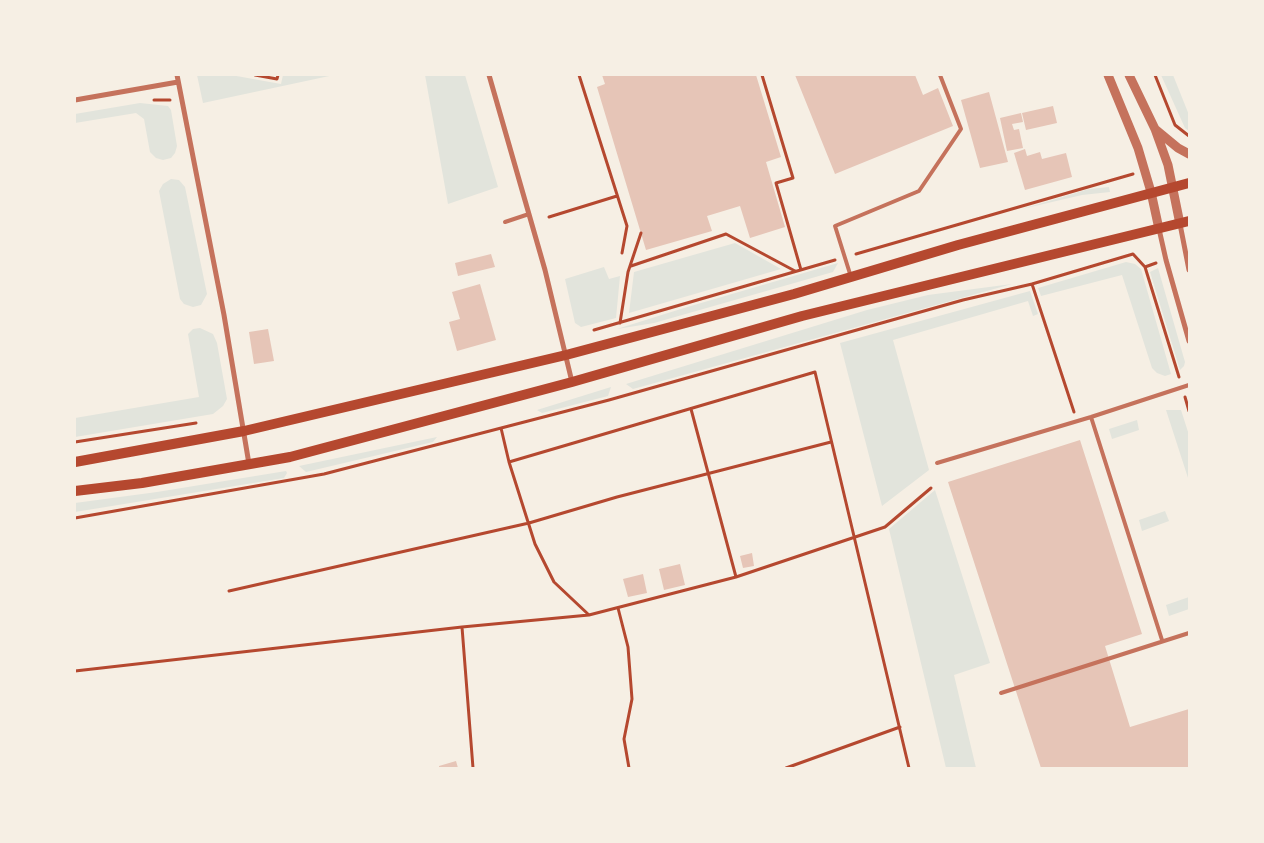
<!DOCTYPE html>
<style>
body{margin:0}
#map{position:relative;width:1264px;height:843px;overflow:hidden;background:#f6efe4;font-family:"Golos Text",sans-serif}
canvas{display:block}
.frame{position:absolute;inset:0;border:76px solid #f6efe4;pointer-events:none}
</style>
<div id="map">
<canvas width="1264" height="843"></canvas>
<div class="frame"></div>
</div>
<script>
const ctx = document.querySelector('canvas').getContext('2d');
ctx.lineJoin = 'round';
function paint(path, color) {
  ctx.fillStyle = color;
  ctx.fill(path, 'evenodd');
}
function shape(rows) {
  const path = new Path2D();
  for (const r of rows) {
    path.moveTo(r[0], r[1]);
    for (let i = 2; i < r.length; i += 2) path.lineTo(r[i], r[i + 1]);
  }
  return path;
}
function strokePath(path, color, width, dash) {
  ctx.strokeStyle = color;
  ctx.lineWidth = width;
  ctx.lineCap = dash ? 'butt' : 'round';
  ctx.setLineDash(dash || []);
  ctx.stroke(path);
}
paint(shape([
 [197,75,231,75,281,84,283,75,334,75,203,103],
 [425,75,465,75,498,187,448,204],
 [1161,75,1173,75,1189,115,1189,131,1185,128],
 [140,103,168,106,171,110,177,146,175,153,171,158,163,160,156,158,150,152,144,119,136,113,75,123,75,114],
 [171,179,179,180,185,187,207,294,201,305,193,307,184,304,180,299,159,191,163,184],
 [1109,187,1110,192,1082,195,1022,209,1089,189],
 [735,243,781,269,629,313,634,272],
 [1126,262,1135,264,1141,269,1171,374,1165,376,1157,373,1152,368,1122,275,1041,296,1038,288],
 [838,263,833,272,654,323,617,329,684,308],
 [604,267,609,279,620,276,616,318,581,327,575,323,565,279],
 [1158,268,1185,362,1184,366,1180,370,1150,272],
 [1012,284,633,389,626,384,867,310,928,295],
 [1030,291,1038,314,1033,316,1028,301,893,340,929,470,882,506,840,343],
 [200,328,213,334,217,343,227,399,223,406,213,414,75,437,75,418,199,397,188,334,193,329],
 [611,387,608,396,542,413,537,410],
 [1166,410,1181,410,1189,435,1189,481],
 [1137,420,1139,430,1112,439,1109,429],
 [437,437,433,442,306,472,299,466],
 [286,471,287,473,284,478,75,512,75,503,157,492],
 [935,490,990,663,954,675,976,768,946,768,889,529],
 [1165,511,1169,521,1142,531,1139,520],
 [1189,597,1189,609,1169,616,1166,605]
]), '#e2e4dc');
paint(shape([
 [602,75,756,75,781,157,766,162,785,227,750,238,740,206,707,216,712,231,646,250,597,87,605,84],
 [795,75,915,75,923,95,938,88,953,126,835,174],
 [989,92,1008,162,980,168,961,100],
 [1053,106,1057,123,1026,130,1022,113],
 [1021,113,1023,122,1012,124,1014,130,1019,129,1023,148,1007,151,1000,118],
 [1025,149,1027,156,1040,152,1042,159,1066,153,1072,177,1025,190,1014,153],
 [491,254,495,267,458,276,455,263],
 [480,284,496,340,457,351,449,322,460,319,452,292],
 [268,329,274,361,254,364,249,332],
 [1080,440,1142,634,1105,646,1130,727,1189,709,1189,768,1041,768,1011,676,948,482],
 [752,553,754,566,743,568,740,556],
 [680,564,685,585,664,590,659,569],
 [643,574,647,593,628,597,623,579],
 [456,761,458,768,439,768,439,766]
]), '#e6c5b7');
strokePath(shape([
 [255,75,277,79,278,75],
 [579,75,627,226,622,253],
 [762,75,793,178,776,183,801,270],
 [1155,75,1175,125,1189,136],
 [154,100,170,100],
 [549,217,617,196],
 [856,254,1133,174],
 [1156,263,1145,267,1179,377],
 [631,266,726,234,795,271],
 [1032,284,1074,412],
 [620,323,628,272,641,233],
 [594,330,835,260],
 [1185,397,1189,411],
 [691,409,736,577],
 [501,428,509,462,535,544,554,582,589,615],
 [75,442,196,423],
 [509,462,815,372,909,768],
 [75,518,324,474,609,400,963,300,1032,284,1133,254,1145,267],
 [229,591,529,523,617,497,831,442],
 [618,608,628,647,632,699,624,739,629,768],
 [462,627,473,768],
 [75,671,462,627,589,615,736,577,885,527,931,488],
 [786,768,900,727]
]), '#b5482f', 3);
strokePath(shape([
 [505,222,529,214],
 [851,277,835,226,919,191,961,129,940,75],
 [1091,417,1162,640],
 [937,463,1091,417,1189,385],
 [1001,693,1189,633]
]), '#c5725c', 4);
strokePath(shape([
 [177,75,224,315,249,464],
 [489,75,545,270,572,382],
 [75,100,178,82],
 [1180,224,1189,270],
 [1159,229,1166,260,1189,341]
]), '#c5725c', 5);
strokePath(shape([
 [1108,75,1138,148,1151,192,1159,229],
 [1129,75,1155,129,1168,165,1180,224],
 [1155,129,1178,148,1189,154]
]), '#c5725c', 9);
strokePath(shape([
 [75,462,244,431,566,355,794,294,958,245,1189,183],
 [75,491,142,483,290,457,572,382,802,316,1189,221]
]), '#b5482f', 10);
</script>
